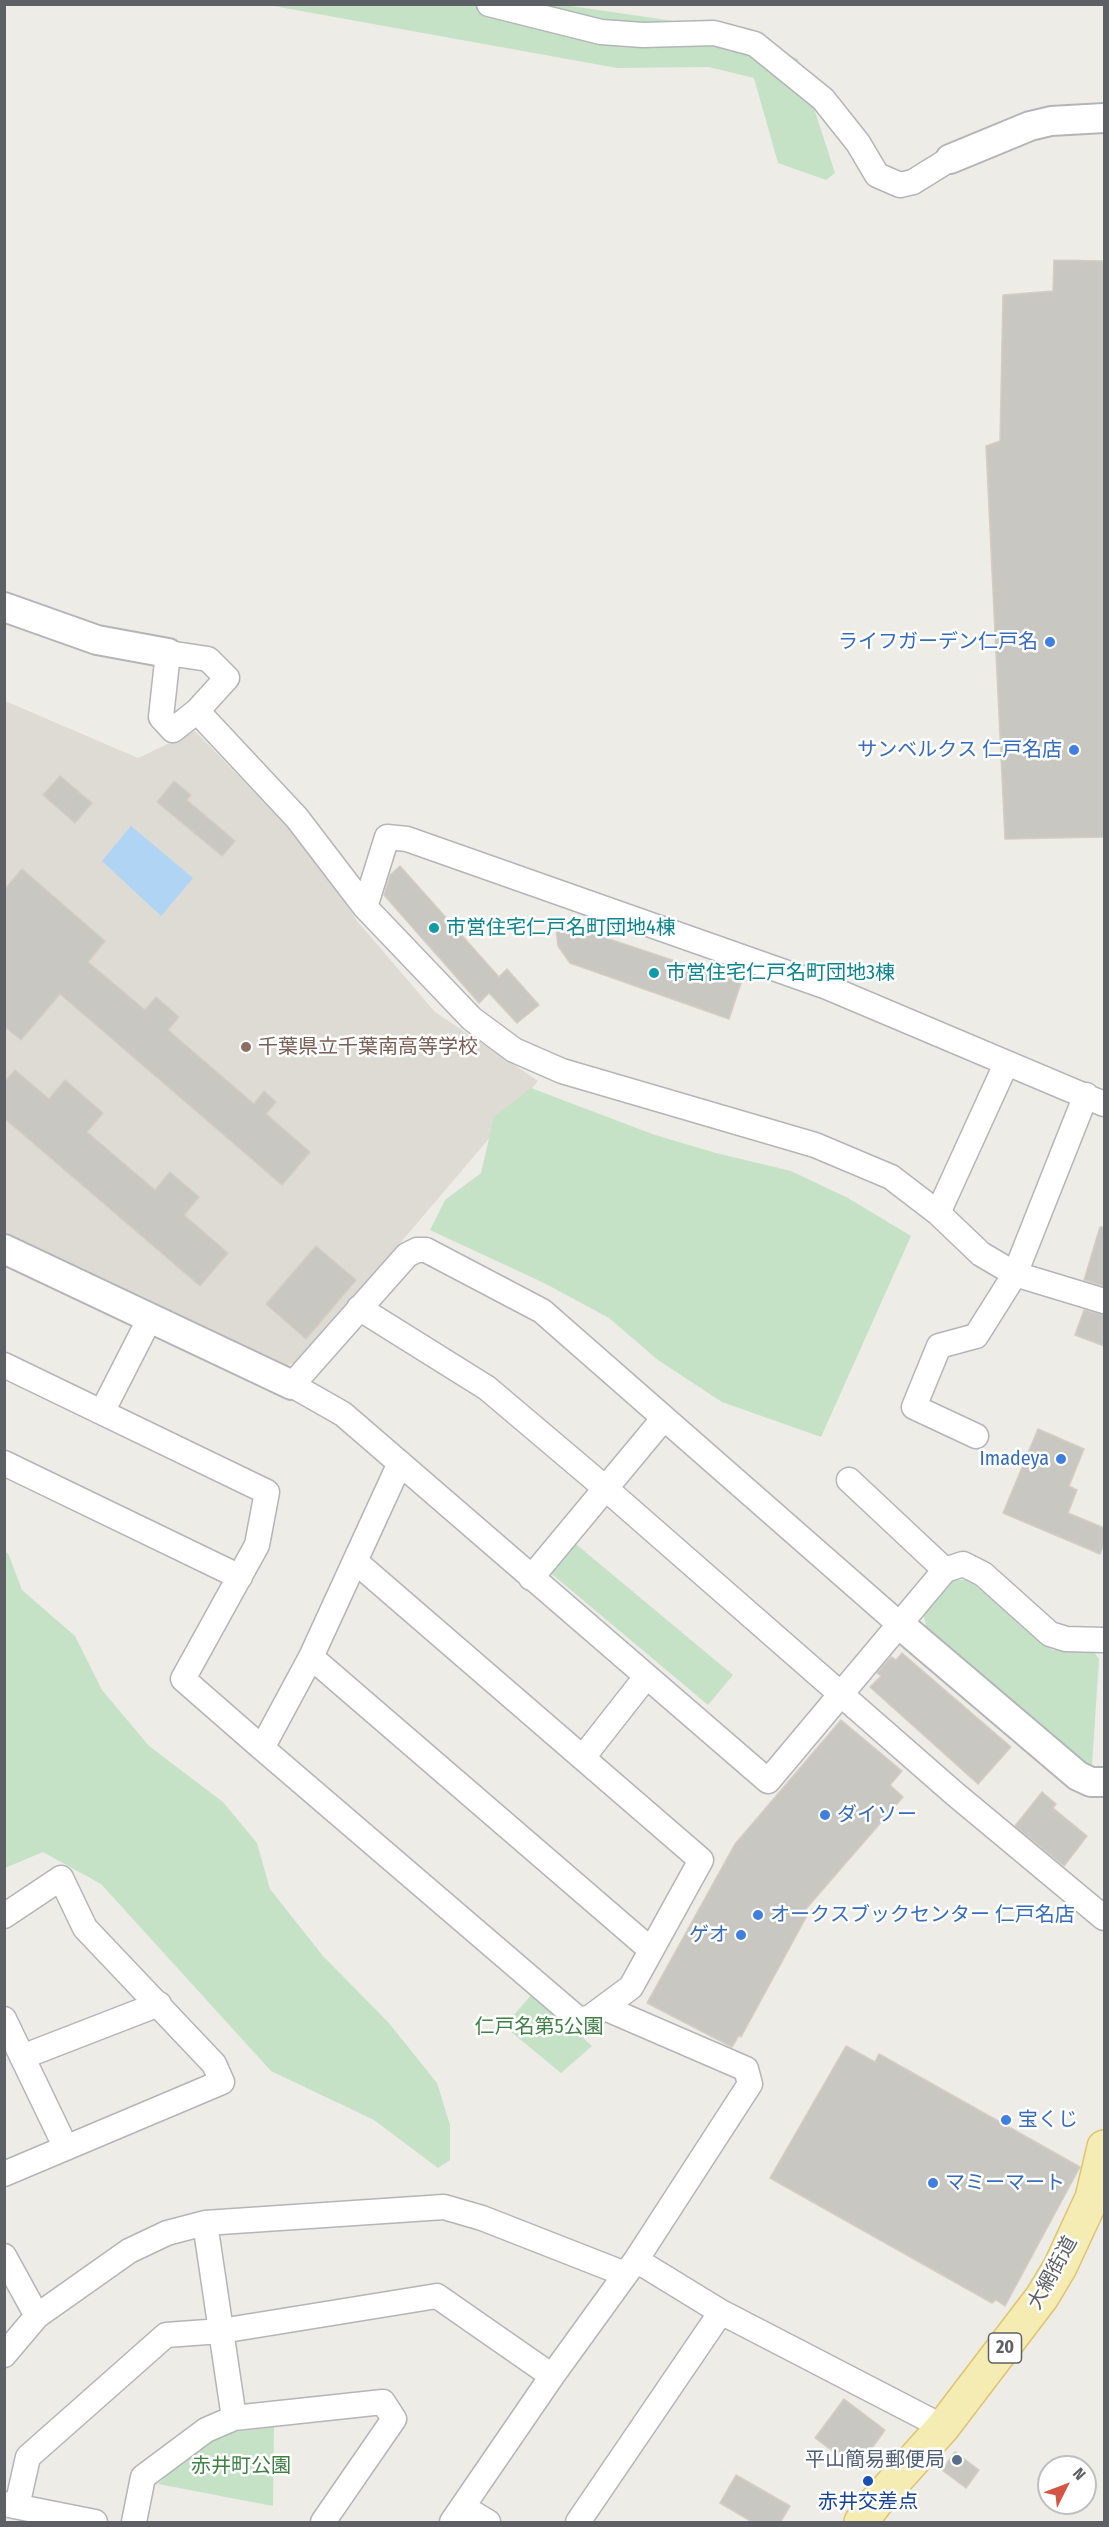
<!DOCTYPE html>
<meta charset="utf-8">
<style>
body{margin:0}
#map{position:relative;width:1109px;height:2527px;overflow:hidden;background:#eeece6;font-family:"Fira Sans Condensed",sans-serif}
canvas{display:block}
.frame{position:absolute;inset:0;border:6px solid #5d6064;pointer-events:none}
.north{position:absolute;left:1037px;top:2455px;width:60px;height:60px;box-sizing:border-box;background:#fff;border:2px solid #bebfc1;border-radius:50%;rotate:48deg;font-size:16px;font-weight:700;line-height:24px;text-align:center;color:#5d6064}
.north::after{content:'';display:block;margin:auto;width:21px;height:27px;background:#d45545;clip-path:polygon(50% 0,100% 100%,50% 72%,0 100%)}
</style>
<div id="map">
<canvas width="1109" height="2527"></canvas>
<div class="frame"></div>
<div class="north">N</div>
</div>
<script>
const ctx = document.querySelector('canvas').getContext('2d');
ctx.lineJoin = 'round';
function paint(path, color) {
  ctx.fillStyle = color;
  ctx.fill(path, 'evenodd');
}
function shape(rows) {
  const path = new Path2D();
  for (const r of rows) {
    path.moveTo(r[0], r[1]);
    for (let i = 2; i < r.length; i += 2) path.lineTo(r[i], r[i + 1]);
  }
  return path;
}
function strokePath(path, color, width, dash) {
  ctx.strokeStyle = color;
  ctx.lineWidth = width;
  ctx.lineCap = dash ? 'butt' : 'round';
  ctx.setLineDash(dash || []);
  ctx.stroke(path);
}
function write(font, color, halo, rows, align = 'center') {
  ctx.font = font + ' "Fira Sans Condensed","Noto Sans JP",sans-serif';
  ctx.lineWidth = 5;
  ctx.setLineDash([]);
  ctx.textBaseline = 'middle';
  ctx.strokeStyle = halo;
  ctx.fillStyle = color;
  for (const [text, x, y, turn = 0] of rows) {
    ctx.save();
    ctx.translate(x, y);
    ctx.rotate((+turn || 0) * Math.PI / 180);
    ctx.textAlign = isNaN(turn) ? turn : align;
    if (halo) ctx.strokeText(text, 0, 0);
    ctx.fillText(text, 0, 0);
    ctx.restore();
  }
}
paint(shape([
 [5,701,138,758,195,731,313,853,357,921,435,1012,538,1081,299,1362,279,1367,5,1238]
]), '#dddbd4');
paint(shape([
 [268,5,564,5,735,30,798,59,835,173,826,180,778,163,754,78,709,67,617,68],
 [531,1088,655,1135,716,1153,791,1171,848,1198,911,1236,821,1437,722,1402,658,1360,609,1318,544,1283,430,1230,445,1200,481,1173,494,1117],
 [571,1540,733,1675,708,1705,547,1570],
 [4,1552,8,1553,22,1590,75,1636,102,1690,149,1746,223,1802,257,1843,270,1889,323,1956,388,2022,437,2083,450,2125,450,2160,438,2168,374,2120,271,2071,101,1884,43,1852,5,1868],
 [953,1580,969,1580,1052,1650,1094,1652,1099,1659,1092,1766,1083,1765,927,1630,923,1613],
 [533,1993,592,2046,561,2073,504,2026],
 [274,2427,273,2506,158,2484,210,2435]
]), '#c5e2c6');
paint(shape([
 [131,826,193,878,161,916,102,861]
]), '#afd4f4');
const building = shape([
 [1054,260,1104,261,1104,837,1005,839,986,446,1000,441,1003,295,1053,291,1054,260],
 [60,776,92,803,75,823,43,795,60,776],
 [174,781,191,795,187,800,235,841,222,856,157,802,174,781],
 [400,866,499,977,507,969,539,1005,517,1023,489,993,479,1003,384,895,390,875,400,866],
 [22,869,105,941,88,962,145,1010,156,997,179,1017,168,1030,254,1104,264,1091,276,1102,266,1114,310,1152,282,1185,60,994,21,1040,4,1026,4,890,22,869],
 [555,921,741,983,729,1019,570,963,558,946,555,921],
 [15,1070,49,1099,65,1080,103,1113,87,1132,155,1190,170,1172,199,1197,184,1215,228,1253,200,1286,4,1118,4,1082,15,1070],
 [1100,1227,1104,1227,1104,1286,1084,1280,1100,1227],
 [316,1246,356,1280,306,1339,266,1304,316,1246],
 [1084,1310,1104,1315,1104,1346,1075,1335,1084,1310],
 [1038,1429,1084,1449,1069,1486,1077,1490,1068,1513,1104,1528,1104,1544,1100,1554,1003,1513,1038,1429],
 [902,1653,1011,1747,978,1784,870,1687,881,1676,877,1673,891,1657,896,1660,902,1653],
 [841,1720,902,1771,890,1785,903,1797,805,1910,809,1912,741,2037,739,2035,732,2047,647,2003,735,1844,841,1720],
 [1042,1792,1056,1804,1053,1808,1087,1836,1064,1866,1015,1826,1042,1792],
 [846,2046,875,2062,879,2054,1080,2167,1005,2306,996,2300,992,2303,770,2178,846,2046],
 [844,2399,885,2430,857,2469,815,2438,844,2399],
 [955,2452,979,2470,966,2488,942,2470,955,2452],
 [736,2475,790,2506,780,2523,754,2523,720,2503,736,2475]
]);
paint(building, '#c9c7c2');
strokePath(building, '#d2cec5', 1.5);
const minor = shape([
 [489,4,601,32,643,35,714,33,755,44,823,99,858,143,877,175,900,185,913,182,950,159],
 [168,653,208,659,227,678,197,711,173,730,161,717,168,653],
 [197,711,297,818,365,907,472,1019,514,1050,562,1071,815,1145,891,1177,938,1213,981,1254,1015,1274,1104,1301],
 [365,907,387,837,407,839,827,987,1104,1104],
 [938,1213,1006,1064],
 [359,1308,487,1388,604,1487,955,1794,1104,1918],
 [4,1365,267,1492,257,1545,183,1679,262,1748],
 [102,1412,150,1318],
 [976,1436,914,1407,939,1346,976,1336,1015,1274,1086,1095],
 [4,1463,240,1577],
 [849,1480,945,1570],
 [356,1562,701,1860,631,1987,588,2019,577,2018,262,1748,311,1657,400,1463],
 [531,1578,664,1418],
 [898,1623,542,1311,426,1250,417,1250,407,1255,292,1385,343,1414,768,1781,945,1570,963,1564,983,1574,1050,1634,1066,1639,1104,1640],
 [311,1657,651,1950],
 [584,1756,646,1677],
 [4,1916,61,1878,85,1928,214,2064,222,2082,4,2174],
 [4,2019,66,2148],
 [22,2057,159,2004],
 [205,2223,234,2418],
 [4,2256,37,2316],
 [636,2260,721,2312,943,2427],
 [4,2355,37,2316,129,2251,167,2233,205,2223,444,2207,482,2218,625,2274],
 [4,2504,95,2522],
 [17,2506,28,2457,166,2335,221,2331,437,2296,552,2376],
 [463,2507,488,2522],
 [134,2522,143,2477,206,2430,234,2418,383,2402,394,2419,323,2522],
 [452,2522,552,2376,636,2260,750,2084,746,2069,605,2008],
 [578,2522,721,2312]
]);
const tertiary = shape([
 [950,159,1030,126,1051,121,1104,118],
 [4,607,97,640,168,653],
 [4,1249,292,1385],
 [898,1623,1078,1776,1091,1782,1104,1782]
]);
const primary = shape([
 [861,2522,877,2501,943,2427,1042,2297,1060,2267,1092,2198,1104,2147]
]);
strokePath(minor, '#b3b5b9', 27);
strokePath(tertiary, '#b3b5b9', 32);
strokePath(primary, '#e0c36c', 36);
strokePath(minor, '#fff', 24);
strokePath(tertiary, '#fff', 28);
strokePath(primary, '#f5ecb3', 33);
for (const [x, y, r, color] of [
 [1050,642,6,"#3f7fe0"],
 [1074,750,6,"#3f7fe0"],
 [434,928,6,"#0f9aa8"],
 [654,973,6,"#0f9aa8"],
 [246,1047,6,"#8d6e63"],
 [1061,1459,6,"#3f7fe0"],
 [825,1815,6,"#3f7fe0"],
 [758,1915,6,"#3f7fe0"],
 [741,1935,6,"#3f7fe0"],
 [1006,2120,6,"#3f7fe0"],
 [933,2183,6,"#3f7fe0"],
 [957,2460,6,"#5c6f8a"],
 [868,2481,6,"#1a4fb4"]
]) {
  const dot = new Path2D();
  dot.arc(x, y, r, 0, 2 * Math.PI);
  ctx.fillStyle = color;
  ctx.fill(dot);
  strokePath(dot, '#fff', 2);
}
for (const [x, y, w] of [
 [1005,2348,33]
]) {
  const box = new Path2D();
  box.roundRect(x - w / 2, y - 15, w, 30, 4.5);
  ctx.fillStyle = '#fff';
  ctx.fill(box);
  strokePath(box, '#5d6064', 1.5);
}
write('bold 18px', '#5d6064', null, [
 ["20",1005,2348]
]);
write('20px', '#366cbe', '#fff', [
 ["ライフガーデン仁戸名",1038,642],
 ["サンベルクス 仁戸名店",1062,750],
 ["Imadeya",1049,1459],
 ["ダイソー",837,1815,"left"],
 ["オークスブックセンター 仁戸名店",770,1915,"left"],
 ["ゲオ",729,1935],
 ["宝くじ",1018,2120,"left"],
 ["マミーマート",945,2183,"left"]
], 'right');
write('20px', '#0d838f', '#fff', [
 ["市営住宅仁戸名町団地4棟",446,928],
 ["市営住宅仁戸名町団地3棟",666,973]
], 'left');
write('20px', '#785e54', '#fff', [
 ["千葉県立千葉南高等学校",258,1047]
], 'left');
write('20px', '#408045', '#fff', [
 ["仁戸名第5公園",539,2027],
 ["赤井町公園",241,2466]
]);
write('20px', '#5d6064', '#fff', [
 ["大網街道",1053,2273,-61]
]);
write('20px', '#4e5e75', '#fff', [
 ["平山簡易郵便局",945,2460]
], 'right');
write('20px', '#164399', '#fff', [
 ["赤井交差点",868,2502]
]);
</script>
